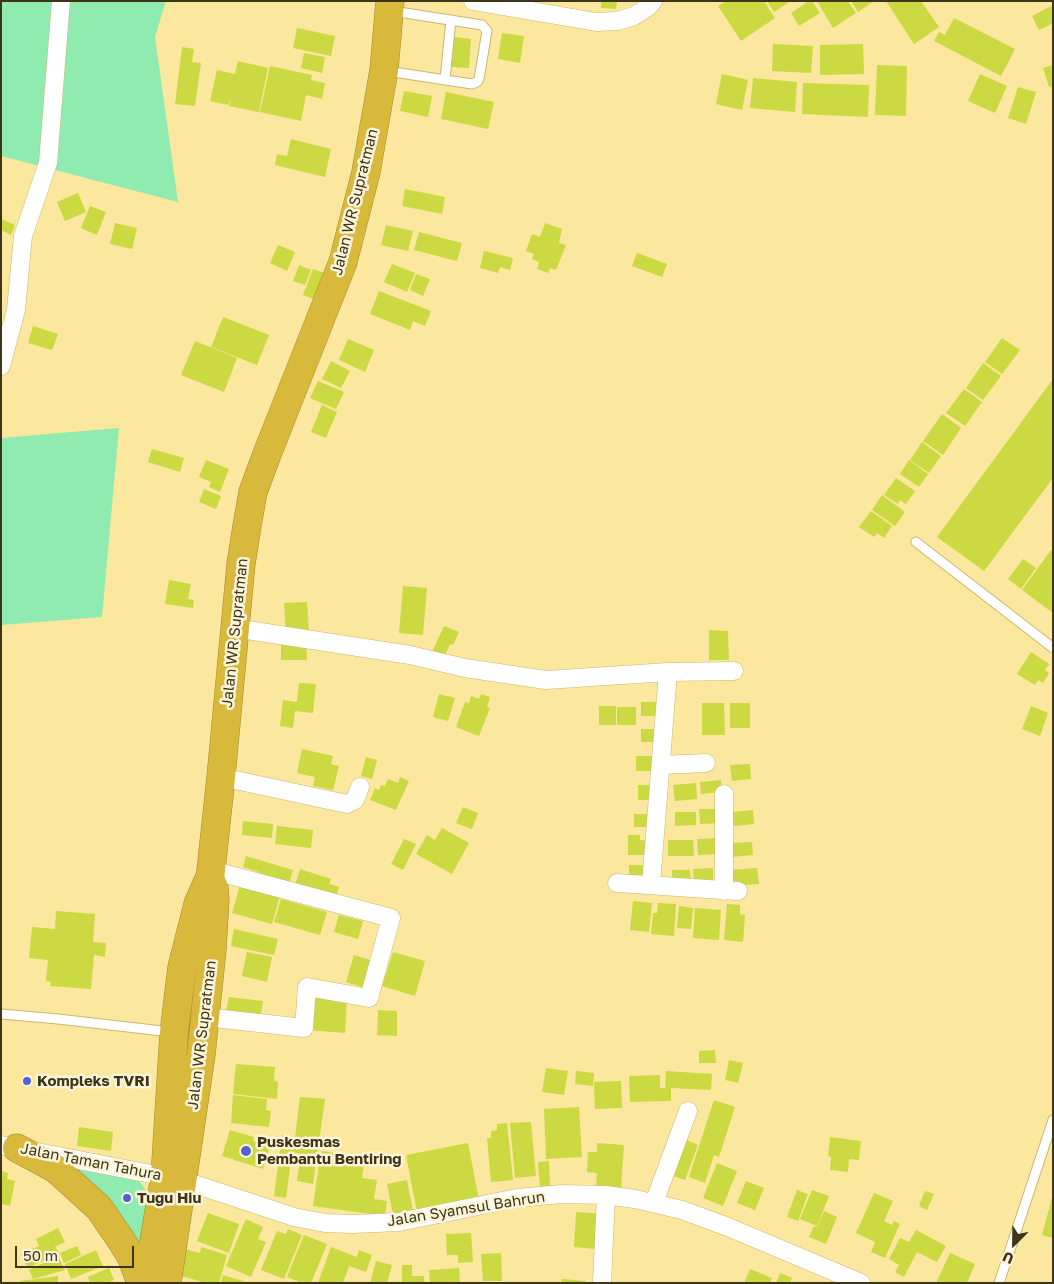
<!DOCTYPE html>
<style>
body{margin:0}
#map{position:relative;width:1054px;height:1284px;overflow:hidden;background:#fbe79e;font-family:"Golos Text",sans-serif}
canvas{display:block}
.frame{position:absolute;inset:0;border:2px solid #3d3517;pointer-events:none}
.north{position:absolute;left:989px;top:1219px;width:50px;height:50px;-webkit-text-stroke:4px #fcf4d8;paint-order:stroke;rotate:203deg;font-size:14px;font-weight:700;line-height:20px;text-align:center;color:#3d3517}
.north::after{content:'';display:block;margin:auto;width:18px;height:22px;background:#3d3517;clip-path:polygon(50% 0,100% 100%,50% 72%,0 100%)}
.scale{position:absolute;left:15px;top:1246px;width:119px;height:22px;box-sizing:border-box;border:2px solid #3d3517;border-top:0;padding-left:6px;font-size:15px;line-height:18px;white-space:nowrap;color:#3d3517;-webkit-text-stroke:4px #fcf4d8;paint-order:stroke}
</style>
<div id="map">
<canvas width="1054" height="1284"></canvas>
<div class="frame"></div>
<div class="north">U</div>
<div class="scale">50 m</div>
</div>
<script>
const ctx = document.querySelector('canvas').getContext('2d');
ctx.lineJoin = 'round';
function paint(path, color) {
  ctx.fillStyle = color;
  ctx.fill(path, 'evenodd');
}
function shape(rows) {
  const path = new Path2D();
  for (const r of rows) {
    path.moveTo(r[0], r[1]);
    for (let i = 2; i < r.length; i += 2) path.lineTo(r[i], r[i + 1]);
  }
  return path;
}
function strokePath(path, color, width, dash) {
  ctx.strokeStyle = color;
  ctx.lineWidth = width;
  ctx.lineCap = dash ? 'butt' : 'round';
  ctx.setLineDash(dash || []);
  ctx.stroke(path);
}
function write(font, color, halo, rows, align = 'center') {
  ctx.font = font + ' "Golos Text",sans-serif';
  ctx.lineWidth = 5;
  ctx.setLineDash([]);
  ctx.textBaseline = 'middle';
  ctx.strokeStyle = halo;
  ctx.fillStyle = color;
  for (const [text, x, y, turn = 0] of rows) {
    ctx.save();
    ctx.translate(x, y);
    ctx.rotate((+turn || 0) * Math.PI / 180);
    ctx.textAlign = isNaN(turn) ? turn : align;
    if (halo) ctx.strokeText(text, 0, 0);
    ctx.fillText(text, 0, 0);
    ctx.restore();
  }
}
paint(shape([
 [1,1,166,1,155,37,178,202,1,156],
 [119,428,102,617,1,625,1,438],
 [71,1164,138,1180,149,1194,144,1258]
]), '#90ebb0');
paint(shape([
 [601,1,617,1,616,9,601,8],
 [726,1,764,1,775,18,741,41,718,6],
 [767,1,791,1,774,12],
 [809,1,812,1,820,13,799,26,791,13],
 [817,1,848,1,856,13,833,28],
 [851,1,874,1,858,12],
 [886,1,921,1,939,27,914,44],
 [1053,5,1053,23,1039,30,1032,16],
 [954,18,1015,49,1001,76,934,41,939,32,945,35],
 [297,28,335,36,331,56,293,48],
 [502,33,524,36,520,63,498,59],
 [454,37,471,39,469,68,451,67],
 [773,44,813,46,811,73,772,71],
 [863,44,864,74,820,75,820,45],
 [182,47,194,49,192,62,201,63,195,106,175,104],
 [304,53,325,57,322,73,301,68],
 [238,61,268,68,259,112,229,106,231,98,228,105,210,101,217,70,235,74],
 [877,65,907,66,906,116,875,115],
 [1053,65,1053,86,1049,87,1043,68],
 [270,66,312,75,311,80,325,83,322,99,306,95,301,121,260,112],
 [722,74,748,80,742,110,716,104],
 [980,74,1007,86,995,113,968,101],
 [753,78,797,82,795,112,750,108],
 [803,83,869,85,868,117,802,114],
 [1018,87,1036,92,1026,124,1008,118],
 [404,91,432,96,428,117,400,111],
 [446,92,494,102,488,129,441,119],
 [291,139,331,149,325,177,275,165,277,154,287,156],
 [405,189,445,197,442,214,402,206],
 [78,193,86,212,65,221,57,202],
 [90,206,106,212,97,235,81,228],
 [1,219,15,225,11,235,1,230],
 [115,223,137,228,132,249,110,244],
 [545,223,562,229,559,243,566,245,556,270,550,268,548,273,537,269,539,262,532,259,534,254,526,251,532,234,540,237],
 [386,225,413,231,408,251,381,245],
 [419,232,462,243,457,261,414,250],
 [278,245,295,252,287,271,270,263],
 [484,251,513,258,510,270,500,267,498,273,480,268],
 [637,253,667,264,662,277,632,266],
 [392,264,415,273,407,292,384,282],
 [299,265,311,270,305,285,293,281],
 [313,269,327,274,316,300,303,295],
 [416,274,430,279,423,296,410,290],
 [379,291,431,311,425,326,413,321,410,330,370,314],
 [223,317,269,335,257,365,211,347],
 [33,326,58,334,52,350,28,343],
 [1002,338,1020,350,1002,374,985,362],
 [348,339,374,350,365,372,339,360],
 [195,341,237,358,224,392,181,375],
 [331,361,350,371,341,388,322,379],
 [983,363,1001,376,983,400,966,388],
 [1053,379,1053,478,984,571,937,537],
 [318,381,344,392,336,409,310,398],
 [964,389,982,402,965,426,946,413],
 [322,405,337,412,326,438,311,432],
 [942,414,961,428,943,455,923,441],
 [922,442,941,456,929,473,910,460],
 [152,449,184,458,180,472,148,462],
 [206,460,229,469,220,492,209,487,211,482,199,477],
 [909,460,928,474,919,487,900,474],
 [896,478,915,491,906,504,900,500,898,504,884,495],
 [204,489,221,496,216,509,199,502],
 [882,495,905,512,895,526,872,510],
 [871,511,892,526,884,538,877,533,874,537,859,527],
 [1051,550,1053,552,1053,613,1022,590],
 [1023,559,1036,568,1021,589,1008,579],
 [169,580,191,584,188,599,194,600,193,608,165,604],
 [403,586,427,588,423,635,399,633],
 [307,602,309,632,286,633,284,603],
 [444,626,459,632,453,645,450,644,443,660,431,654],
 [709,630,728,631,729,660,709,660],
 [306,643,307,660,281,660,281,644],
 [1031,652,1049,664,1045,670,1049,673,1043,683,1038,680,1035,685,1017,674],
 [299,683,316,684,313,713,295,711,293,728,280,726,283,700,297,702],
 [439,694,455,698,448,721,433,717],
 [481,694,490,697,487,707,490,708,479,736,456,727,465,702,469,703,471,696,479,699],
 [641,702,663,702,662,716,641,716],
 [702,703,724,703,725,735,702,735],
 [730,703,750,703,750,728,730,728],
 [599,706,616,706,616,725,599,725],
 [1031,706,1048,713,1040,736,1022,729],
 [617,707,636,707,636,725,617,725],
 [641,729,661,729,661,742,641,742],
 [302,749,333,756,331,764,339,766,333,790,313,786,315,777,297,773],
 [636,756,658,756,658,771,636,771],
 [366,757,377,760,372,779,361,776],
 [750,764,751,779,732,781,730,765],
 [400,777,409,781,396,810,370,800,375,788,379,790,381,785,385,786,388,779,398,783],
 [721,780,722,792,701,794,700,782],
 [696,783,697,799,675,801,673,785],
 [638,785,656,785,656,800,638,800],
 [463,807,478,813,472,829,456,823],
 [699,809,720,809,721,823,700,824],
 [753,810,754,824,734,826,732,812],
 [675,812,696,812,696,825,675,826],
 [634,814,654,814,653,827,634,827],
 [243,821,273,824,272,838,242,835],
 [277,826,313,830,311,848,275,844],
 [442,828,469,843,452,874,416,854,427,835,435,840],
 [628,835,640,835,640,840,649,841,649,855,628,855],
 [719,838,719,854,698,855,697,839],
 [404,839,416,844,403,870,391,864],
 [668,840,693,840,694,856,668,856],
 [752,842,753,855,731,857,730,843],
 [246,856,293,870,288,888,257,879,259,872,243,867],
 [629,865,649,865,649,880,629,880],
 [713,868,713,882,694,882,693,869],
 [757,868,759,884,731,886,729,870],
 [300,869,331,879,329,884,339,887,335,900,294,888],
 [672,870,690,870,691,885,672,885],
 [240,885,280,896,272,924,232,913],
 [281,899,327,912,320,935,274,922],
 [633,901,652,903,649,932,630,930],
 [658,903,676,904,674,936,651,934,653,913,657,913],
 [727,904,740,905,740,914,745,915,743,942,724,940],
 [679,906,693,908,691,929,677,928],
 [695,908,721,910,719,940,693,938],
 [56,911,95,914,93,942,106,943,105,957,94,955,91,989,50,986,51,982,46,981,48,960,29,958,32,927,55,929],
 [339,915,363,921,358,939,334,932],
 [234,929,278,939,274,955,231,946],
 [247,952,272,957,267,982,242,976],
 [393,952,425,961,415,996,382,986],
 [354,955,373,961,365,988,346,982],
 [316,994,347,999,345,1033,307,1030,309,1013,314,1013],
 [229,997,263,1001,260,1021,225,1016],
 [378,1010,397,1011,397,1036,377,1035],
 [715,1050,716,1063,699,1063,699,1051],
 [729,1060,743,1063,738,1083,725,1080],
 [236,1064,275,1067,274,1080,278,1082,277,1099,233,1094],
 [546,1068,568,1071,564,1095,542,1092],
 [576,1071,594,1073,593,1086,575,1084],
 [666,1071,712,1074,711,1090,671,1088,671,1101,630,1102,629,1076,660,1075,660,1088,665,1088],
 [621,1081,622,1108,595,1109,594,1082],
 [233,1095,267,1099,266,1110,271,1111,269,1127,231,1123],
 [300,1097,325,1099,313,1184,297,1181,301,1154,292,1152,286,1198,274,1196,282,1135,295,1137],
 [714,1100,735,1107,719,1157,714,1155,705,1183,689,1177],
 [579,1107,582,1157,546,1159,544,1109],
 [531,1122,536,1176,515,1178,510,1123],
 [507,1123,513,1180,491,1182,487,1138,491,1138,491,1131,497,1130,497,1124],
 [79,1127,113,1132,111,1151,77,1146],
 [230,1130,254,1137,253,1141,270,1146,263,1169,222,1156],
 [830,1137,861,1141,859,1160,849,1159,848,1172,830,1170,831,1157,828,1156],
 [687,1140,698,1145,685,1180,673,1176],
 [468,1143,479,1200,417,1212,406,1155],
 [597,1143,624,1145,621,1189,596,1187,597,1173,587,1172,588,1152,597,1152],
 [321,1151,365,1157,362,1178,377,1180,374,1199,387,1201,385,1216,313,1206],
 [549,1161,550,1186,540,1187,538,1162],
 [717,1163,737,1171,723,1206,703,1198],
 [1,1171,8,1173,7,1179,15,1181,10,1206,1,1204],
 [407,1180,413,1211,393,1215,387,1184],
 [746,1181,764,1188,755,1210,737,1203],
 [797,1190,808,1194,798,1221,787,1217],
 [812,1190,829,1196,817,1226,800,1219],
 [925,1191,934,1194,927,1210,919,1206],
 [874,1193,893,1201,884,1221,892,1225,894,1221,900,1224,885,1258,871,1252,875,1242,856,1233],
 [1052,1198,1053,1198,1053,1238,1042,1235],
 [824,1211,837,1217,826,1244,809,1237,814,1226,817,1227],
 [576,1212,603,1214,596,1249,574,1247],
 [208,1213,239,1224,229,1253,197,1241],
 [246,1219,263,1227,258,1239,266,1242,251,1277,226,1266],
 [58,1228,65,1242,55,1247,59,1253,28,1268,21,1254,39,1246,36,1239],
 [288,1229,302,1235,284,1279,261,1270,277,1231,286,1234],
 [916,1230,946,1246,937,1262,917,1252,904,1277,895,1272,899,1265,889,1259,900,1238,909,1242],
 [471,1233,473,1262,458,1263,458,1255,447,1255,446,1234],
 [304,1235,327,1244,311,1283,302,1283,287,1277],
 [77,1246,81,1255,64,1263,60,1253],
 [201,1247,227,1255,219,1283,206,1283,178,1275,185,1249,200,1253],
 [331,1247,357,1257,359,1250,372,1255,366,1272,349,1266,343,1283,318,1283],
 [96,1250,103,1266,71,1279,65,1264],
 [501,1253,502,1281,483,1281,481,1254],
 [950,1253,975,1264,967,1283,936,1283],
 [58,1256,65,1270,33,1279,29,1270],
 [376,1261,392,1265,387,1283,370,1283],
 [402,1265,412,1265,412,1276,424,1276,424,1283,402,1283],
 [109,1268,114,1280,107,1283,90,1283,88,1277],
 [459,1268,460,1283,430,1283,429,1270],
 [750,1269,772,1278,770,1283,744,1283],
 [780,1273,792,1278,790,1283,776,1283],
 [223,1275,246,1282,246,1283,221,1283],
 [58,1276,58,1283,20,1283,20,1281],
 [562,1279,586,1281,586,1283,561,1283]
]), '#cbd942');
const lane = shape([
 [387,71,472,84,477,82,479,79,487,31,482,25,392,11],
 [445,79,451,20],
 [916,542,1053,648],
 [1,1014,58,1019,171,1032],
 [999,1283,1053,1120]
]);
const street = shape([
 [473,1,596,22,617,21,634,16,648,7,653,1],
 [1,366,16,310,23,236,48,163,61,1],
 [234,628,410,655,465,668,546,680,668,672,734,671],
 [661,765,706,763],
 [221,777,347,804,355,800,360,787],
 [617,883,738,891],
 [651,884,668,672],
 [724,891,724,794],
 [205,1017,304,1028,307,987,369,998,391,918,211,870],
 [1,1145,182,1180,294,1217,325,1223,353,1224,399,1222,517,1198,562,1194,606,1195,635,1199,682,1210,728,1227,861,1283],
 [654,1203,688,1111],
 [602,1283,606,1195]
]);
const highway = shape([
 [17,1148,56,1169,99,1208,121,1240,132,1258,141,1283],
 [147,1283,165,1176,174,1033,182,967,198,904,208,881],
 [167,1283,201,1055,212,950,215,900,214,888,210,878,211,870,221,777,241,564,247,526,253,492,267,454,343,262,366,172,384,70,390,1]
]);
strokePath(lane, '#cbb770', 11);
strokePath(street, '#cbb770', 19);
strokePath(highway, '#a28b2f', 29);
strokePath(lane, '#fff', 9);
strokePath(street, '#fff', 18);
strokePath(highway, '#d8b93c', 28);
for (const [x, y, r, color] of [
 [27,1081,5,"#5460d6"],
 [246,1151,6,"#5460d6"],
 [127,1198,5,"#5460d6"]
]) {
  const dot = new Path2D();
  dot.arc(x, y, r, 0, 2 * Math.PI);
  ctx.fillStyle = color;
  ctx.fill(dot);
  strokePath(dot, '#fcf4d8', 2);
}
write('15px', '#3d3517', '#fcf4d8', [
 ["Jalan WR Supratman",355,202,-76],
 ["Jalan WR Supratman",235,633,-84],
 ["Jalan WR Supratman",202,1035,-83],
 ["Jalan Taman Tahura",91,1162,11],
 ["Jalan Syamsul Bahrun",466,1209,-9]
]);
write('bold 15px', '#3d3517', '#fcf4d8', [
 ["Kompleks TVRI",37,1081],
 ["Puskesmas",257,1142],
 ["Pembantu Bentiring",257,1159],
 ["Tugu Hiu",137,1198]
], 'left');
</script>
